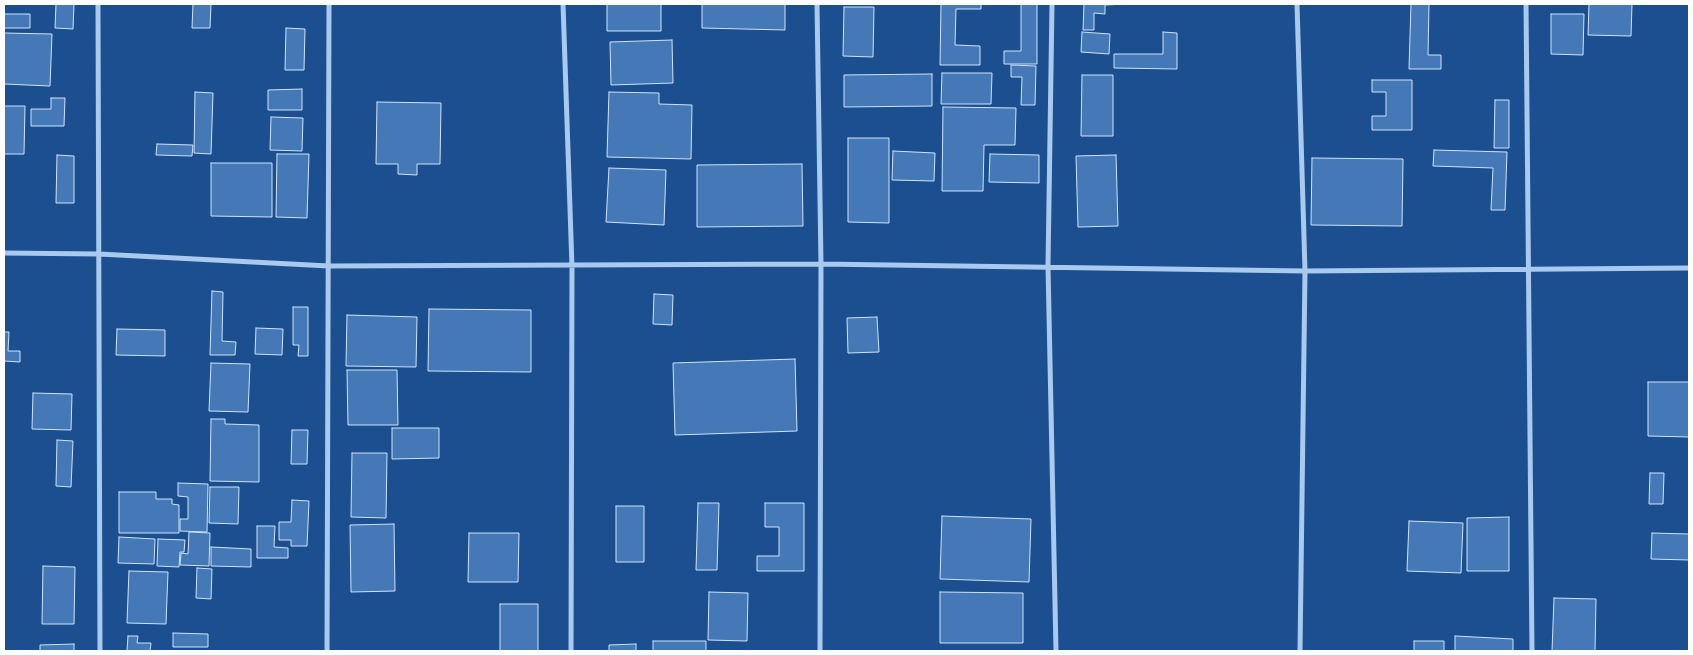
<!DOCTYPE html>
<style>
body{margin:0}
#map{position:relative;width:1693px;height:655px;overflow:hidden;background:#1b4f8f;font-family:"Golos Text",sans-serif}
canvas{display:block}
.frame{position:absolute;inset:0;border:5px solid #fff;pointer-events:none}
</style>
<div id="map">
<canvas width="1693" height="655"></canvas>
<div class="frame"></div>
</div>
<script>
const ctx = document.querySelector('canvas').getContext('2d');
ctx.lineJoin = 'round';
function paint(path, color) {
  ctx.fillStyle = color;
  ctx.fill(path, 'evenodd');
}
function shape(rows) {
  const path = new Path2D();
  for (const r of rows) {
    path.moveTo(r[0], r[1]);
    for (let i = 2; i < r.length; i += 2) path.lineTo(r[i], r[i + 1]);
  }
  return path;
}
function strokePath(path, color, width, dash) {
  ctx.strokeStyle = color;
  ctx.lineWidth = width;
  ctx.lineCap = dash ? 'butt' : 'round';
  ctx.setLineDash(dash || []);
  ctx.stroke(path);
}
const building = shape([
 [56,4,74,4,73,29,55,28,56,4],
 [193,4,211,4,210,28,192,28,193,4],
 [607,4,661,4,661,31,607,31,607,4],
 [702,4,785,4,785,30,702,28,702,4],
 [941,4,981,4,981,9,956,9,955,45,980,46,980,65,940,65,941,4],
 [1021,4,1037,4,1037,64,1004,64,1004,51,1021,51,1021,4],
 [1084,4,1127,4,1105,5,1105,14,1094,13,1094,30,1083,30,1084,4],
 [1411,4,1429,4,1428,55,1441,55,1441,69,1409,69,1411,4],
 [1589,4,1632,4,1631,36,1588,35,1589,4],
 [844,7,874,7,873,57,843,56,844,7],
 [4,14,30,14,30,28,4,28,4,14],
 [1551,14,1584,14,1583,55,1551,54,1551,14],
 [286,28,305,29,304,70,285,70,286,28],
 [1082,32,1110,34,1109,54,1081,52,1082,32],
 [1163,32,1177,33,1177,69,1114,68,1114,54,1163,54,1163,32],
 [4,33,52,34,50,86,4,84,4,33],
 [672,40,673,83,611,85,610,42,672,40],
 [1011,65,1036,66,1035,105,1021,105,1022,77,1011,77,1011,65],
 [942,73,992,73,991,104,941,104,942,73],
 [932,74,932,106,844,107,844,75,932,74],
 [1082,75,1113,75,1113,136,1081,136,1082,75],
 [1372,80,1412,80,1412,130,1372,130,1372,116,1386,116,1386,92,1372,92,1372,80],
 [302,89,302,110,268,110,268,90,302,89],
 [195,92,213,93,211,154,194,153,195,92],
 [609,92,659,93,659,104,692,105,691,159,607,157,609,92],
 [51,98,65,98,64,126,31,126,31,109,51,109,51,98],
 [1495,100,1509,100,1509,148,1494,148,1495,100],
 [377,102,441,103,440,164,417,164,417,175,398,174,398,164,376,164,377,102],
 [4,106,25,106,24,154,4,154,4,106],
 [943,107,1016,108,1015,145,984,145,983,191,942,191,943,107],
 [271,117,303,118,302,151,270,150,271,117],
 [848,138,889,138,889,223,848,222,848,138],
 [157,144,193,145,192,156,156,155,157,144],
 [1434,150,1507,152,1505,210,1491,210,1493,168,1433,166,1434,150],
 [893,151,935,153,934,181,892,180,893,151],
 [277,154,309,154,307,218,276,217,277,154],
 [990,154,1039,155,1039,183,989,182,990,154],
 [57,155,74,156,74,203,56,203,57,155],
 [1116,155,1118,226,1078,227,1076,156,1116,155],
 [1312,158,1403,159,1402,226,1311,225,1312,158],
 [211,163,272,163,272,217,211,216,211,163],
 [802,164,803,226,697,227,697,165,802,164],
 [609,168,666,170,664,225,606,222,609,168],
 [212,291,223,292,222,341,236,342,235,355,210,355,212,291],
 [654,294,673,295,672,325,653,324,654,294],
 [293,307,308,307,308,356,298,356,299,345,293,345,293,307],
 [429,309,531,310,531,372,428,371,429,309],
 [347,315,417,317,416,367,346,366,347,315],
 [877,317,879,352,848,353,847,318,877,317],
 [256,328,283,329,282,355,255,354,256,328],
 [117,329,165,330,165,356,116,355,117,329],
 [4,332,9,332,8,351,20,351,20,362,4,361,4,332],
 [795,359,797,431,675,435,673,363,795,359],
 [211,363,250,364,248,412,209,411,211,363],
 [347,370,397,370,398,425,348,425,347,370],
 [1648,382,1689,382,1689,437,1648,436,1648,382],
 [33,393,72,394,71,430,32,429,33,393],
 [211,419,225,419,225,424,259,425,259,482,210,481,211,419],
 [392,428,439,428,439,458,392,459,392,428],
 [292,430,308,430,307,464,291,464,292,430],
 [57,440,73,441,71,487,56,486,57,440],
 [352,453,387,453,386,518,351,517,352,453],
 [1650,473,1664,473,1663,504,1649,504,1650,473],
 [178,483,208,484,207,532,180,531,180,519,188,519,188,497,178,496,178,483],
 [210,487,239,487,238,524,209,523,210,487],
 [119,492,156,492,156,499,172,499,172,504,179,505,179,533,119,533,119,492],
 [292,500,309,501,307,546,291,546,291,540,279,540,279,522,291,522,292,500],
 [698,503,719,503,717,570,696,570,698,503],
 [765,503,804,503,804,571,757,571,757,556,779,556,779,527,765,527,765,503],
 [616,506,644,506,644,562,616,562,616,506],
 [942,516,1031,519,1029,582,940,579,942,516],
 [1509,517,1509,571,1467,571,1467,518,1509,517],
 [1409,521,1463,523,1461,573,1407,571,1409,521],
 [394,524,395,591,351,592,350,525,394,524],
 [257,526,275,526,274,547,288,548,288,558,257,558,257,526],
 [189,532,210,533,209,566,180,565,181,553,188,554,189,532],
 [469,533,519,533,518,582,468,582,469,533],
 [1652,533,1689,534,1689,560,1651,559,1652,533],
 [119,537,155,539,154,564,118,563,119,537],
 [158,539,185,540,184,552,180,552,179,567,157,566,158,539],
 [211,547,251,549,251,567,211,566,211,547],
 [43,566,75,567,74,624,42,624,43,566],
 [197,568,212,569,211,599,196,598,197,568],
 [129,571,168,572,166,624,127,623,129,571],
 [709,592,748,593,747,641,708,640,709,592],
 [940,592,1023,593,1023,643,940,643,940,592],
 [1554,598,1596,599,1595,651,1552,651,1554,598],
 [500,604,538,604,538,651,500,651,500,604],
 [173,633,208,634,208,647,173,647,173,633],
 [128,636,138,636,137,643,151,643,150,651,127,651,128,636],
 [1455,636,1513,639,1513,651,1455,651,1455,636],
 [653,641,706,641,706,651,653,651,653,641],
 [1414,641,1444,641,1444,651,1414,651,1414,641],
 [74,644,74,651,40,651,40,645,74,644],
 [636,644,636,651,609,651,609,645,636,644]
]);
paint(building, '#4478b7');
strokePath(building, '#cfe3fa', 1);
strokePath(shape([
 [98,4,100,651],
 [563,4,572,267,571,651],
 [817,4,821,264,820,651],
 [1052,4,1048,266,1056,651],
 [1297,4,1305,271,1300,651],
 [1526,4,1532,651],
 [4,253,99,254,329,266,821,264,1305,271,1689,268],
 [327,651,329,4]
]), '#a9c9ee', 5);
</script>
